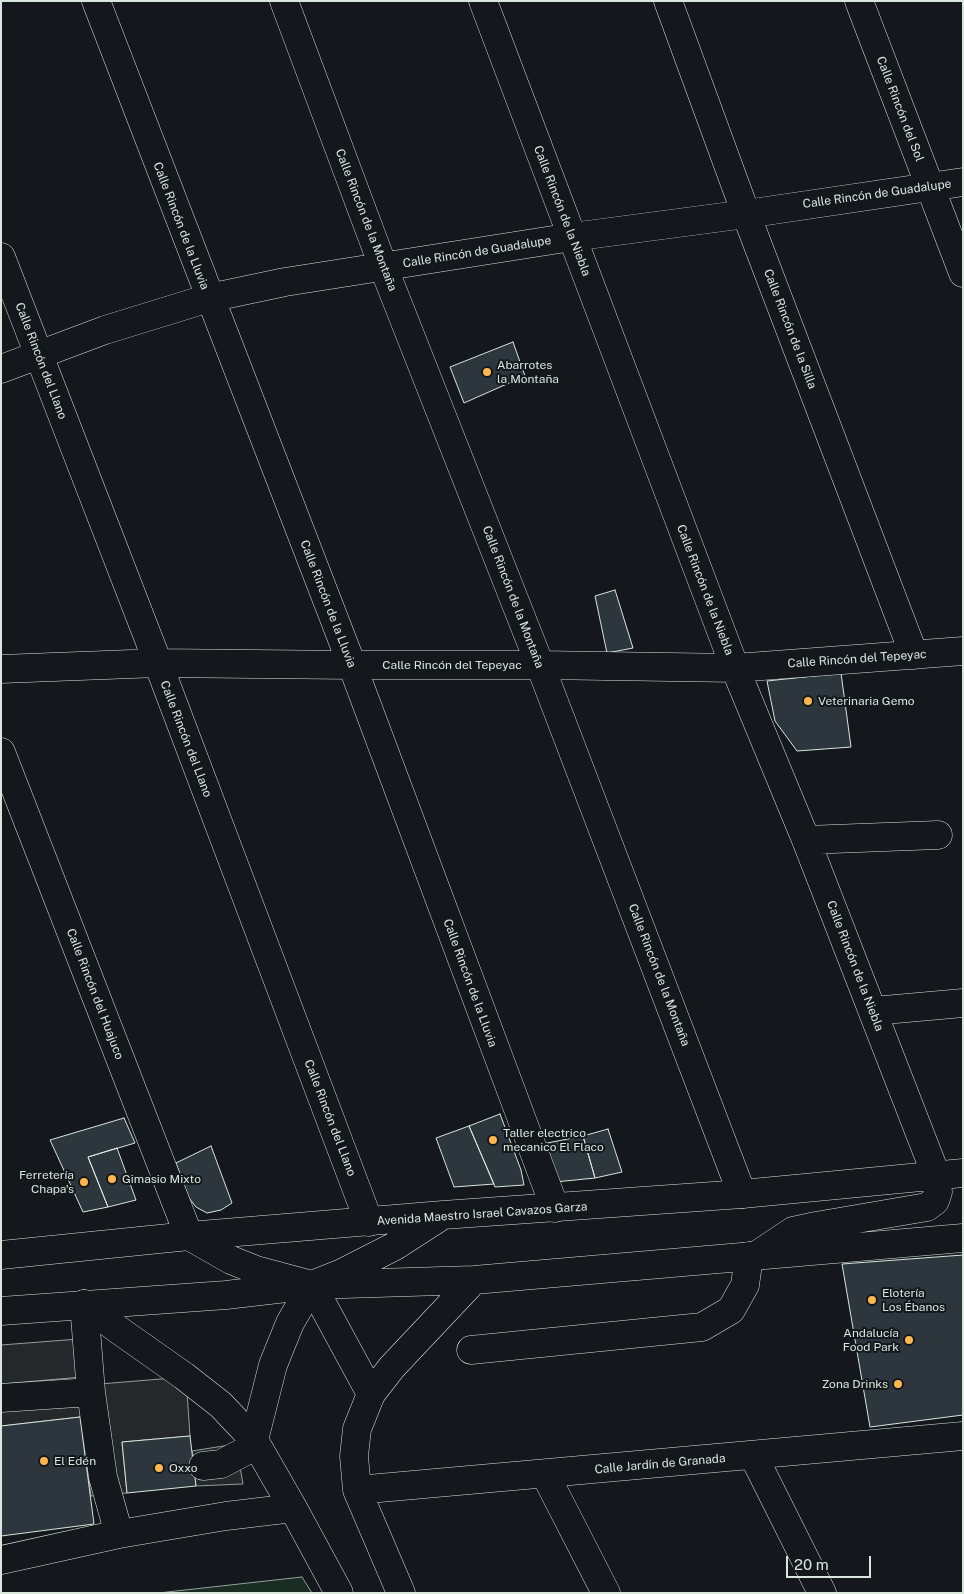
<!DOCTYPE html>
<meta charset="utf-8">
<style>
body{margin:0}
#map{position:relative;width:964px;height:1594px;overflow:hidden;background:#14181c;font-family:"Public Sans",sans-serif}
canvas{display:block}
.frame{position:absolute;inset:0;border:2px solid #d8e6dc;pointer-events:none}
.scale{position:absolute;left:786px;top:1556px;width:85px;height:22px;box-sizing:border-box;border:2px solid #d8e6dc;border-top:0;padding-left:6px;font-size:15px;line-height:18px;white-space:nowrap;color:#d8e6dc;-webkit-text-stroke:4px #14181c;paint-order:stroke}
</style>
<div id="map">
<canvas width="964" height="1594"></canvas>
<div class="frame"></div>
<div class="scale">20 m</div>
</div>
<script>
const ctx = document.querySelector('canvas').getContext('2d');
ctx.lineJoin = 'round';
function paint(path, color) {
  ctx.fillStyle = color;
  ctx.fill(path, 'evenodd');
}
function shape(rows) {
  const path = new Path2D();
  for (const r of rows) {
    path.moveTo(r[0], r[1]);
    for (let i = 2; i < r.length; i += 2) path.lineTo(r[i], r[i + 1]);
  }
  return path;
}
function strokePath(path, color, width, dash) {
  ctx.strokeStyle = color;
  ctx.lineWidth = width;
  ctx.lineCap = dash ? 'butt' : 'round';
  ctx.setLineDash(dash || []);
  ctx.stroke(path);
}
function write(font, color, halo, rows, align = 'center') {
  ctx.font = font + ' "Public Sans",sans-serif';
  ctx.lineWidth = 4;
  ctx.setLineDash([]);
  ctx.textBaseline = 'middle';
  ctx.strokeStyle = halo;
  ctx.fillStyle = color;
  for (const [text, x, y, turn = 0] of rows) {
    ctx.save();
    ctx.translate(x, y);
    ctx.rotate((+turn || 0) * Math.PI / 180);
    ctx.textAlign = isNaN(turn) ? turn : align;
    if (halo) ctx.strokeText(text, 0, 0);
    ctx.fillText(text, 0, 0);
    ctx.restore();
  }
}
const green = shape([
 [302,1577,312,1593,158,1593,302,1577]
]);
paint(green, '#1a2d24');
strokePath(green, '#939e99', 1);
const parking = shape([
 [79,1339,82,1377,1,1384,1,1345,79,1339],
 [186,1377,190,1436,122,1442,127,1493,91,1496,80,1417,1,1426,1,1392,186,1377],
 [236,1444,243,1484,196,1486,192,1451,236,1444]
]);
paint(parking, '#24282b');
strokePath(parking, '#939e99', 1);
const building = shape([
 [513,342,525,376,464,403,450,367,513,342],
 [615,590,633,648,607,653,595,596,615,590],
 [841,673,851,747,797,751,775,721,767,681,841,673],
 [500,1114,521,1170,524,1185,495,1187,469,1126,500,1114],
 [124,1118,135,1143,88,1157,108,1207,83,1212,50,1140,124,1118],
 [469,1126,494,1184,454,1187,436,1138,469,1126],
 [608,1129,622,1172,595,1178,583,1136,608,1129],
 [583,1136,595,1178,555,1182,542,1144,583,1136],
 [211,1146,232,1203,221,1210,207,1213,196,1207,189,1198,176,1163,211,1146],
 [117,1148,136,1200,108,1207,88,1157,117,1148],
 [963,1255,963,1415,870,1427,842,1264,963,1255],
 [80,1417,94,1524,1,1536,1,1426,80,1417],
 [190,1436,196,1486,127,1493,122,1442,190,1436]
]);
paint(building, '#2c363c');
strokePath(building, '#d8e6dc', 1);
const minor = shape([
 [96,1,352,665,555,1208],
 [284,1,383,266,540,665,742,1194],
 [483,1,735,668,806,840,936,1175],
 [668,1,746,214,914,655],
 [859,1,963,273],
 [1,257,158,663,369,1222],
 [1,369,105,330,209,298,285,282,572,237,746,214,963,182],
 [1,669,158,663,352,665,540,665,735,668,963,651],
 [1,752,189,1236],
 [806,840,938,835],
 [873,1011,963,1003],
 [312,1285,290,1323,273,1365,254,1440,293,1508,339,1593],
 [312,1285,371,1394,357,1429,354,1456,357,1490,401,1593],
 [84,1304,91,1392,103,1477,119,1534],
 [471,1350,702,1327,731,1310,745,1285,749,1256],
 [1,1398,91,1392],
 [753,1455,822,1593],
 [203,1466,221,1464,257,1445],
 [545,1474,606,1593],
 [357,1490,963,1436],
 [1,1560,119,1534,226,1516,293,1508]
]);
const major = shape([
 [189,1236,231,1260,256,1270,312,1285,342,1273,395,1246,440,1217],
 [1,1255,189,1236,443,1215,742,1194,963,1173],
 [757,1255,793,1231,816,1226,927,1207,935,1201,938,1192,936,1175],
 [84,1304,120,1331,184,1376,221,1405,254,1440],
 [1,1311,226,1295,312,1285,474,1280,963,1238],
 [371,1394,392,1367,474,1280]
]);
strokePath(minor, '#d8e6dc', 29);
strokePath(major, '#d8e6dc', 29);
strokePath(minor, '#14181c', 28);
strokePath(major, '#14181c', 28);
for (const [x, y, r, color] of [
 [487,372,5,"#ffb74d"],
 [808,701,5,"#ffb74d"],
 [493,1140,5,"#ffb74d"],
 [112,1179,5,"#ffb74d"],
 [84,1182,5,"#ffb74d"],
 [872,1300,5,"#ffb74d"],
 [909,1340,5,"#ffb74d"],
 [898,1384,5,"#ffb74d"],
 [44,1461,5,"#ffb74d"],
 [159,1468,5,"#ffb74d"]
]) {
  const dot = new Path2D();
  dot.arc(x, y, r, 0, 2 * Math.PI);
  ctx.fillStyle = color;
  ctx.fill(dot);
  strokePath(dot, '#14181c', 2);
}
write('12px', '#d8e6dc', '#14181c', [
 ["Calle Rincón del Sol",900,109,69],
 ["Calle Rincón de Guadalupe",877,194,-8],
 ["Calle Rincón de la Niebla",562,211,69],
 ["Calle Rincón de la Montaña",366,220,69],
 ["Calle Rincón de la Lluvia",181,226,69],
 ["Calle Rincón de Guadalupe",477,252,-9],
 ["Calle Rincón de la Silla",790,329,69],
 ["Calle Rincón del Llano",41,361,69],
 ["Calle Rincón de la Niebla",705,590,69],
 ["Calle Rincón de la Montaña",513,597,69],
 ["Calle Rincón de la Lluvia",328,604,69],
 ["Calle Rincón del Tepeyac",857,659,-4],
 ["Calle Rincón del Tepeyac",452,665],
 ["Calle Rincón del Llano",186,739,69],
 ["Calle Rincón de la Niebla",855,966,69],
 ["Calle Rincón de la Montaña",659,975,69],
 ["Calle Rincón de la Lluvia",470,983,70],
 ["Calle Rincón del Huajuco",95,994,69],
 ["Calle Rincón del Llano",330,1118,69],
 ["Avenida Maestro Israel Cavazos Garza",482,1214,-4],
 ["Calle Jardín de Granada",660,1464,-5]
]);
write('12px', '#d8e6dc', '#14181c', [
 ["Abarrotes",497,365],
 ["la Montaña",497,379],
 ["Veterinaria Gemo",818,701],
 ["Taller electrico",503,1133],
 ["mecanico El Flaco",503,1147],
 ["Ferretería",74,1175,"right"],
 ["Chapa's",74,1189,"right"],
 ["Gimasio Mixto",122,1179],
 ["Elotería",882,1293],
 ["Los Ébanos",882,1307],
 ["Andalucía",899,1333,"right"],
 ["Food Park",899,1347,"right"],
 ["Zona Drinks",888,1384,"right"],
 ["El Edén",54,1461],
 ["Oxxo",169,1468]
], 'left');
</script>
